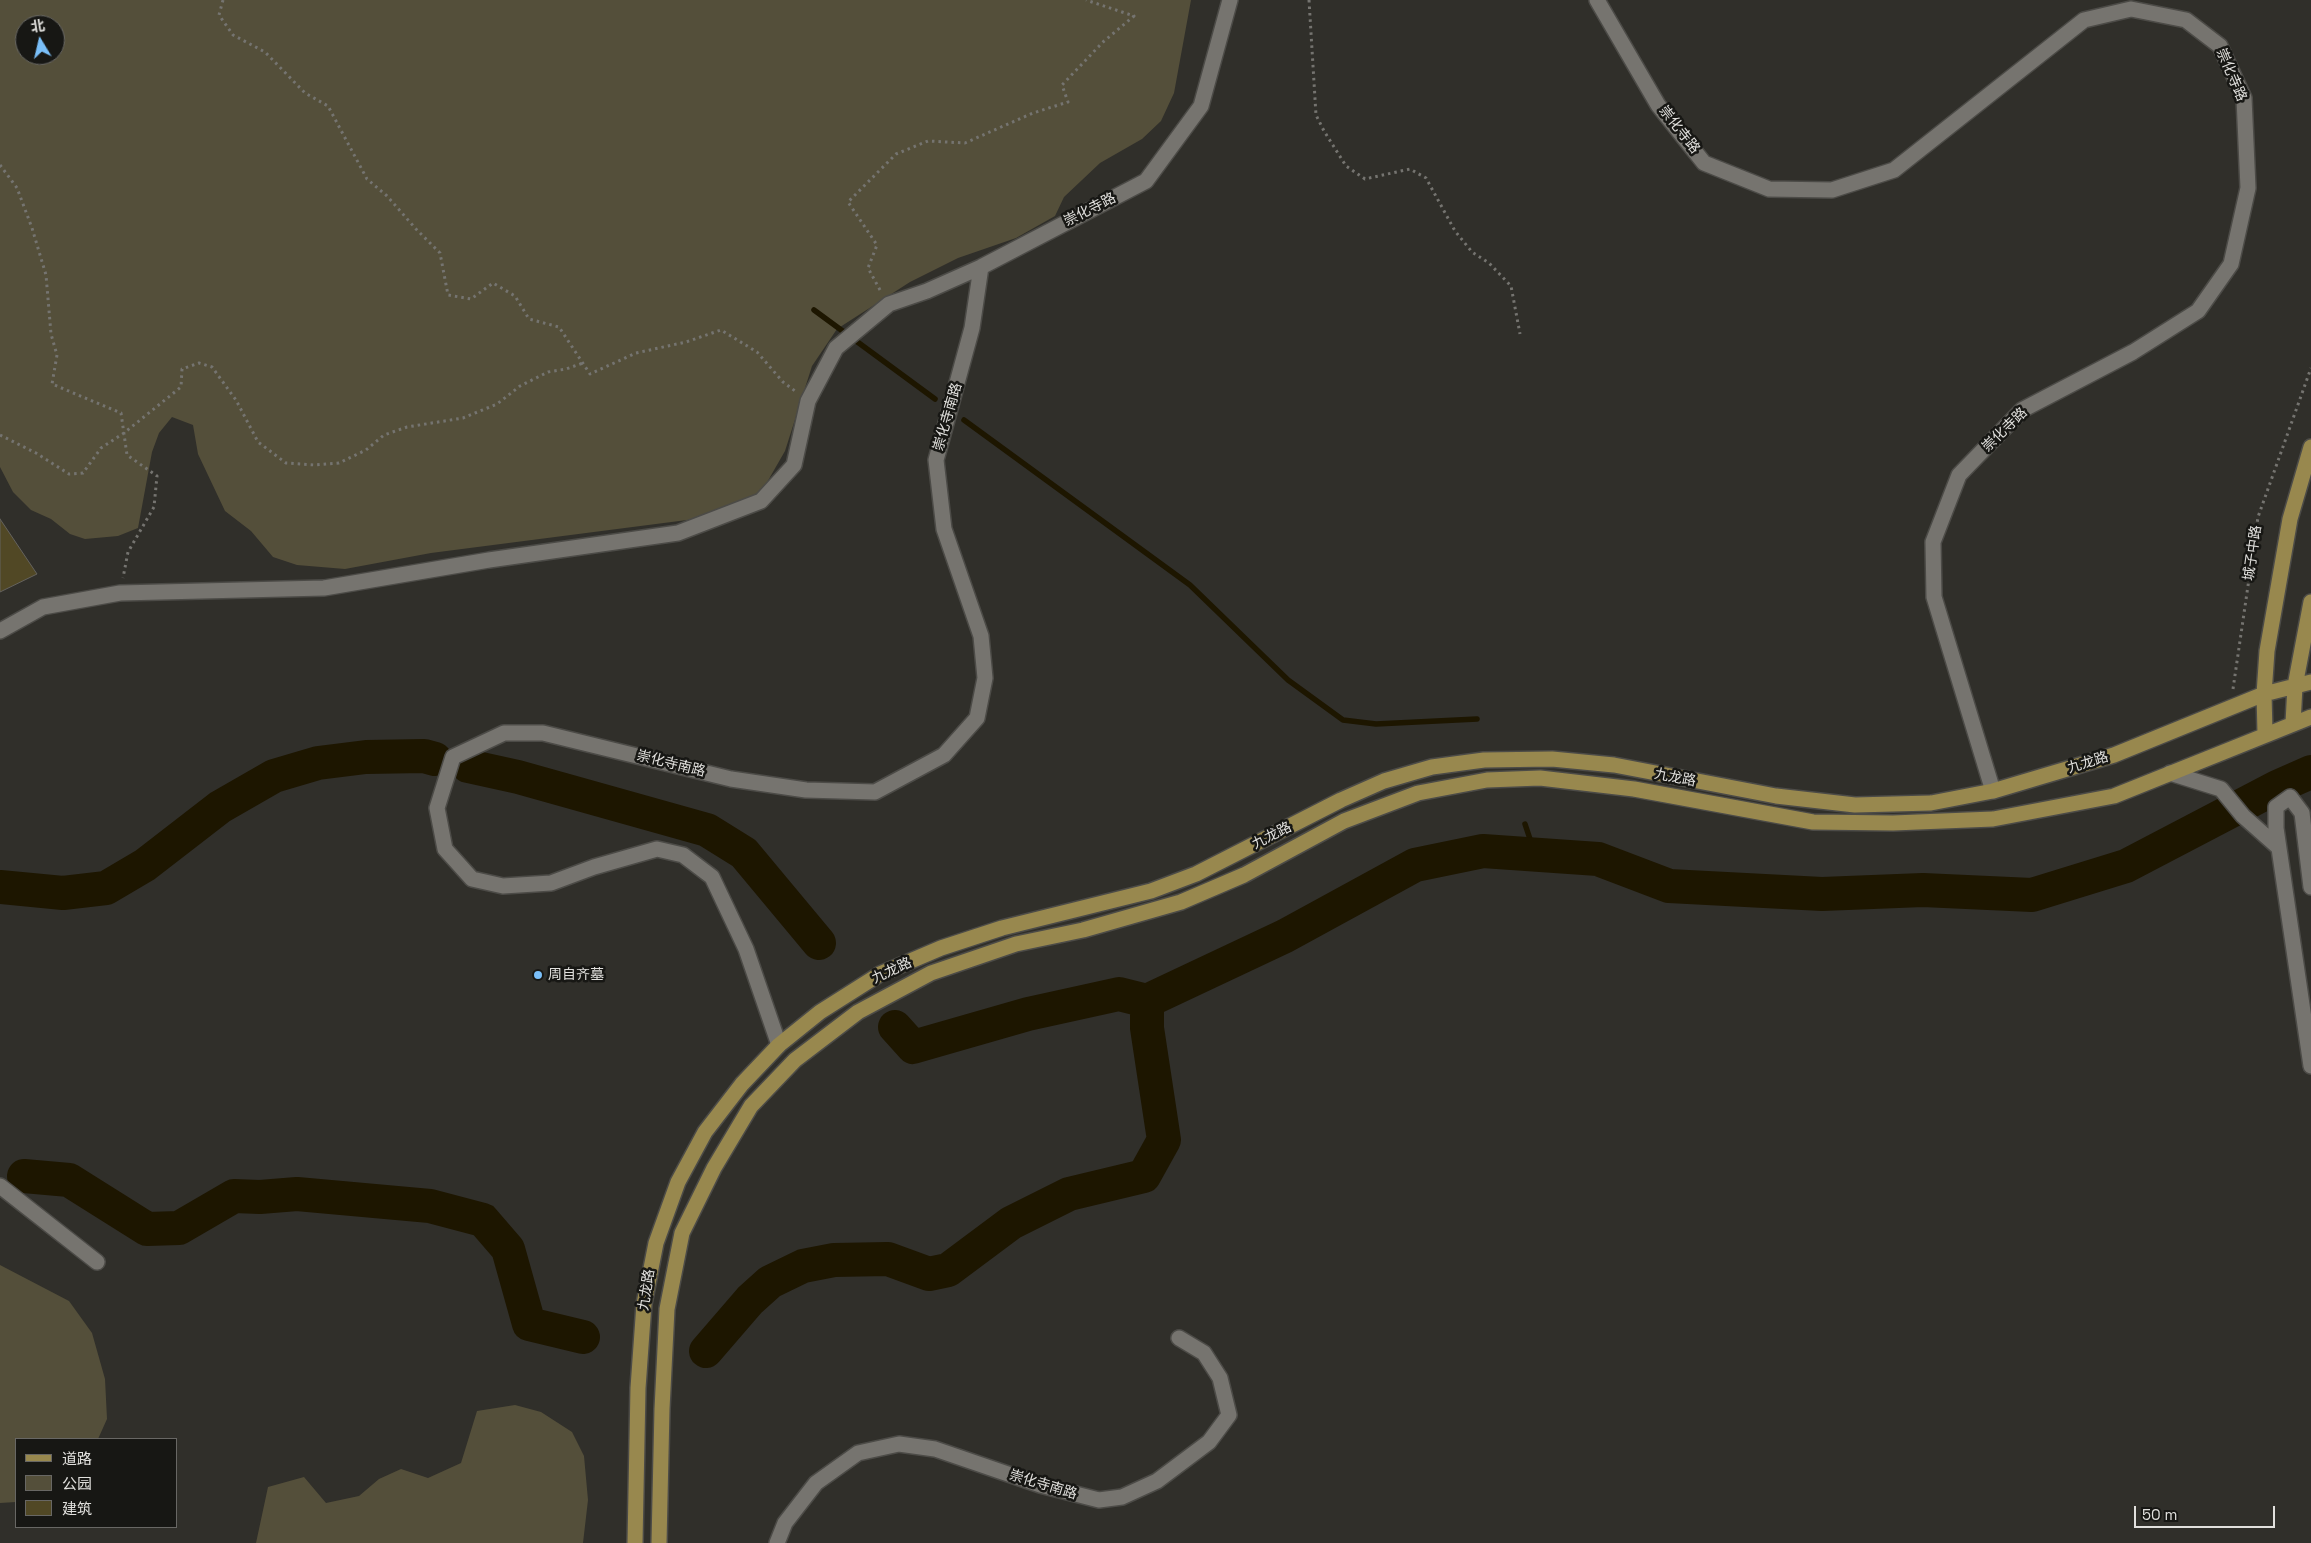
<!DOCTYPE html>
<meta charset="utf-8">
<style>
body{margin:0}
#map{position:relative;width:2311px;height:1543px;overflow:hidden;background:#302f2a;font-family:"Space Grotesk","Noto Sans SC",sans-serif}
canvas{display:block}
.legend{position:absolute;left:15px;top:1438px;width:162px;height:90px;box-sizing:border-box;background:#171714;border:1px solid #686764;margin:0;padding:6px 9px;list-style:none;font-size:15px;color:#e1e0dd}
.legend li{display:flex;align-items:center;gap:10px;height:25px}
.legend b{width:25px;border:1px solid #686764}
.north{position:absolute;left:15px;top:15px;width:50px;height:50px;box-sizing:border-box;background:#171714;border:1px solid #686764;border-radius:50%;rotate:351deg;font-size:14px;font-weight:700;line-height:20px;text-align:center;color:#e1e0dd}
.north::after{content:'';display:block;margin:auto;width:18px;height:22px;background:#7abff8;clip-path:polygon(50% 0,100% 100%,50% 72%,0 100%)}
.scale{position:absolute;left:2134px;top:1506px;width:141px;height:22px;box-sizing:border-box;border:2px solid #e1e0dd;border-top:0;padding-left:6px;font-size:15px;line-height:18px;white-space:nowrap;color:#e1e0dd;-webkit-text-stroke:4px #171714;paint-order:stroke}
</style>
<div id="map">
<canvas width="2311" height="1543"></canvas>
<ul class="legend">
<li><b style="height:6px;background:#98884e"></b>道路</li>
<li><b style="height:14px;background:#544f3a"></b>公园</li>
<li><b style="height:14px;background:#514825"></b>建筑</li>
</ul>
<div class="north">北</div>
<div class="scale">50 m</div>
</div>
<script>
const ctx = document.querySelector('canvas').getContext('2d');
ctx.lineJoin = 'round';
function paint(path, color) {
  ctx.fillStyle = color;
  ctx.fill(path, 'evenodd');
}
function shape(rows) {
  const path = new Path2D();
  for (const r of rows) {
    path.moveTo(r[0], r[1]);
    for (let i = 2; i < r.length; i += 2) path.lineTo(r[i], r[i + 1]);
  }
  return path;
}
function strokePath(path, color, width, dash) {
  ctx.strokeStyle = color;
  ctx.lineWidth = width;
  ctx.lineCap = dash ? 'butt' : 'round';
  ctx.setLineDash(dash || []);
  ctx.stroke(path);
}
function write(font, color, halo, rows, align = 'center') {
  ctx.font = font + ' "Space Grotesk","Noto Sans SC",sans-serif';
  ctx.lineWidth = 5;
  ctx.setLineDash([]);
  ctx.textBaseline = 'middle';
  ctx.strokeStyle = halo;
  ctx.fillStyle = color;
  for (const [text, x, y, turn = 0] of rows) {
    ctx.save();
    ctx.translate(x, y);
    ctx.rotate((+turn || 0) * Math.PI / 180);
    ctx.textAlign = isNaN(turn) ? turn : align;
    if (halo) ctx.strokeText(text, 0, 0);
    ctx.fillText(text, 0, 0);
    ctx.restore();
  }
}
paint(shape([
 [0,0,1191,0,1174,93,1161,121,1142,139,1100,163,1064,197,1055,216,1016,238,958,258,910,282,837,329,812,366,785,451,754,505,718,516,431,553,345,569,297,565,273,557,251,531,225,511,198,454,193,425,172,417,159,433,152,452,138,528,118,536,85,539,70,534,51,519,31,510,13,492,0,467],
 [25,25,55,25,55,55,25,55],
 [0,1265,69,1301,92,1333,105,1379,107,1419,98,1439,16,1439,16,1502,0,1503],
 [515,1405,541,1412,572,1432,584,1456,588,1500,583,1543,256,1543,268,1487,304,1477,326,1503,359,1496,379,1479,401,1469,428,1478,461,1463,477,1411]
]), '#544f3a');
strokePath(shape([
 [814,310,935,399],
 [964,420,1190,585,1288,680,1343,720,1376,724,1477,719],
 [1525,824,1535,854]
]), '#1d1600', 5.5);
strokePath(shape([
 [468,766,518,777,707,830,744,853,819,943],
 [0,887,63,893,106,888,145,865,220,807,274,776,318,763,366,757,424,756,435,759],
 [895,1027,913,1047,1028,1014,1119,994,1147,1001,1285,936,1415,865,1483,851,1598,859,1669,886,1822,894,1923,890,2032,895,2126,866,2277,787,2311,772],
 [24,1176,69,1180,147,1229,179,1228,234,1196,260,1197,297,1194,430,1206,483,1220,508,1249,529,1324,583,1337],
 [706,1351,750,1300,770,1282,803,1266,834,1260,888,1259,929,1274,948,1270,1011,1223,1069,1194,1144,1176,1164,1140,1147,1028,1147,1001]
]), '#1d1600', 34);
const building = shape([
 [0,519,37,574,0,592,0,519]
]);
paint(building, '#514825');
strokePath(building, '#65635e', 1);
const minor = shape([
 [1597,0,1658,105,1704,163,1769,189,1832,190,1894,170,2084,20,2131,9,2186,20,2220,46,2244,98,2248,188,2231,264,2198,311,2133,352,2022,410,1959,475,1933,542,1934,597,1993,791],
 [0,631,43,607,120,593,324,588,489,560,678,533,761,501,794,465,808,401,836,348,889,304,927,291,981,267,1146,181,1201,106,1230,0],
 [2170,773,2221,789,2243,816,2278,847],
 [2311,887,2302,813,2290,797,2276,807,2276,828,2311,1066],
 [779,1045,746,949,712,877,683,855,657,849,594,867,551,883,503,886,472,879,445,849,437,808,453,757,504,733,543,733,731,779,806,790,875,792,944,755,977,718,985,678,981,636,944,529,936,460,972,328,981,267],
 [0,1186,97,1262],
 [777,1543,785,1523,816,1483,858,1453,899,1444,935,1449,1040,1485,1099,1500,1122,1497,1157,1481,1209,1442,1229,1415,1220,1378,1204,1353,1179,1338]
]);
const major = shape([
 [2293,723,2295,686,2311,602],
 [2265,733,2264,694,2267,651,2290,519,2311,447],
 [635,1543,638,1388,644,1304,656,1243,678,1182,705,1132,742,1084,779,1045,820,1012,880,974,941,948,1002,928,1151,891,1196,874,1341,800,1384,781,1432,767,1484,760,1552,759,1614,765,1776,796,1855,805,1931,803,1993,791,2114,755,2264,694,2311,682],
 [659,1543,662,1409,667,1309,682,1233,714,1168,751,1106,795,1060,858,1012,931,973,1016,944,1083,930,1181,902,1244,875,1344,821,1418,793,1487,780,1540,778,1634,789,1813,822,1893,823,1993,819,2114,796,2311,717]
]);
strokePath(minor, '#4c4b47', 18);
strokePath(major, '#4c4b47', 18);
strokePath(shape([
 [223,0,219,15,233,35,265,52,305,93,328,106,367,179,387,196,416,229,440,253,448,295,471,299,493,283,515,296,529,319,559,327,590,374,636,353,686,342,721,330,757,352,783,382,795,391],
 [1309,0,1316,115,1324,131,1346,166,1365,179,1410,169,1426,178,1455,231,1472,252,1489,263,1511,286,1520,334],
 [0,165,17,188,32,228,46,275,51,334,57,355,52,384,121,413,127,455,157,476,154,507,128,552,123,578],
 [880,290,868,268,877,245,848,202,896,154,928,141,965,143,1033,113,1068,102,1062,85,1103,42,1134,16,1086,0],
 [0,435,36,453,69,474,83,473,101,448,124,433,181,387,182,369,199,363,212,367,236,400,258,442,286,463,315,465,339,463,366,450,384,435,407,427,463,418,497,404,520,386,548,372,566,369,583,363],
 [2233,689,2258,517,2311,368]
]), '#757470', 3, [2.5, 4]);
strokePath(minor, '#76746f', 15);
strokePath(major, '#98884e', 15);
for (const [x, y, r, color] of [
 [538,975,5,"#7abff8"]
]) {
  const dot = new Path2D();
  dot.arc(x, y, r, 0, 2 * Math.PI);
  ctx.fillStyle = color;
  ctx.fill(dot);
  strokePath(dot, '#171714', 2);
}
write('14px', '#e1e0dd', '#171714', [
 ["崇化寺路",2231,75,67],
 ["崇化寺路",1679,130,52],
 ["崇化寺路",1090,210,-27],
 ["崇化寺南路",948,417,-74],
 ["崇化寺路",2005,430,-44],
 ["城子中路",2253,553,-82],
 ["九龙路",2088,763,-17],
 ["崇化寺南路",671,764,14],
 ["九龙路",1675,778,11],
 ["九龙路",1272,836,-27],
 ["九龙路",892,971,-25],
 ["九龙路",647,1290,-81],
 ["崇化寺南路",1043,1485,17]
]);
write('14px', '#e1e0dd', '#171714', [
 ["周自齐墓",548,975]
], 'left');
</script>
